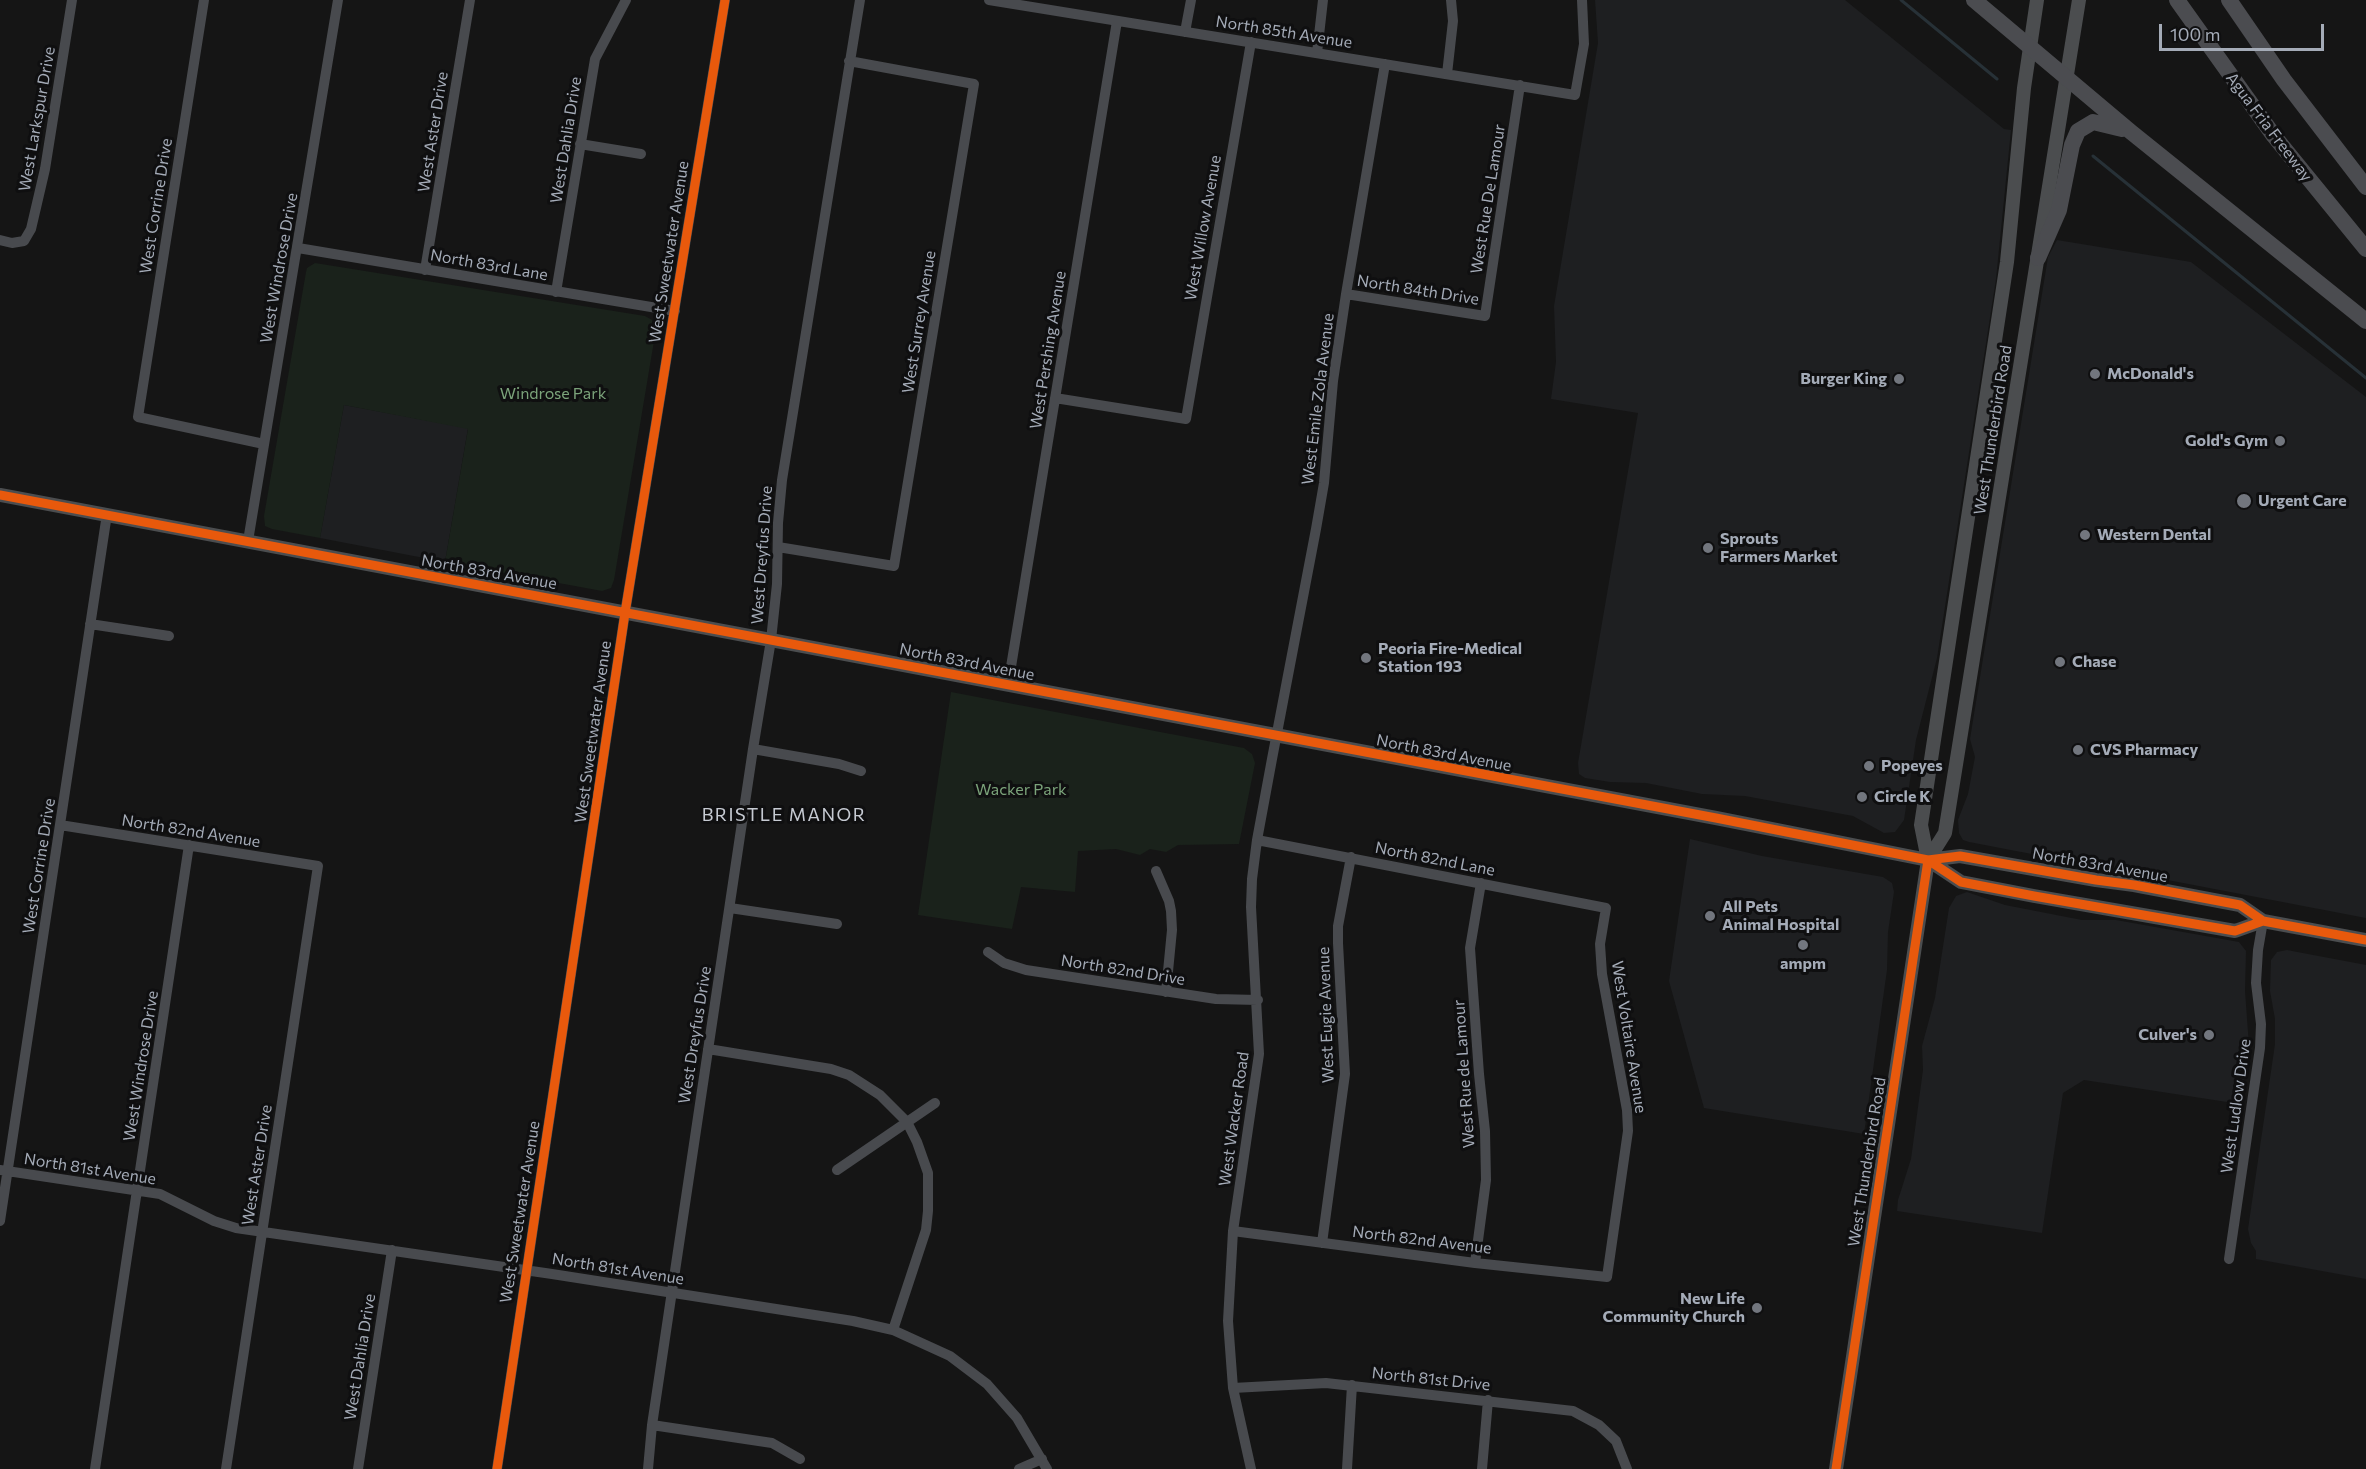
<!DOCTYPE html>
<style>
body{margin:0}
#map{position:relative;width:2366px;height:1469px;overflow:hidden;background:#151515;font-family:Commissioner,sans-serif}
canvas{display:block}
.scale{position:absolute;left:2159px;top:24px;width:165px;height:27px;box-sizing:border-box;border:3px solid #a4abb7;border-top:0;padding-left:8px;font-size:18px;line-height:21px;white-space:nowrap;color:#a4abb7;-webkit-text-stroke:4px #0f0f10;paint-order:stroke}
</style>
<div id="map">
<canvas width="2366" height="1469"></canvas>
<div class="scale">100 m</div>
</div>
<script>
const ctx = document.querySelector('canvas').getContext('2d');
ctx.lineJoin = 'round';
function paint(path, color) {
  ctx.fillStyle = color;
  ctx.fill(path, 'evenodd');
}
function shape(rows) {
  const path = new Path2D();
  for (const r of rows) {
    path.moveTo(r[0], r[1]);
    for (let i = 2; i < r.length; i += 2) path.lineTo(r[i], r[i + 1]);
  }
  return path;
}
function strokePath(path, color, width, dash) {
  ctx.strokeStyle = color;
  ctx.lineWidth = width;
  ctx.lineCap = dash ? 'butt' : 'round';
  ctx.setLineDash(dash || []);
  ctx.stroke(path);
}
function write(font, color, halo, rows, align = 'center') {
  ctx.font = font + ' Commissioner,sans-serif';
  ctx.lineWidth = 6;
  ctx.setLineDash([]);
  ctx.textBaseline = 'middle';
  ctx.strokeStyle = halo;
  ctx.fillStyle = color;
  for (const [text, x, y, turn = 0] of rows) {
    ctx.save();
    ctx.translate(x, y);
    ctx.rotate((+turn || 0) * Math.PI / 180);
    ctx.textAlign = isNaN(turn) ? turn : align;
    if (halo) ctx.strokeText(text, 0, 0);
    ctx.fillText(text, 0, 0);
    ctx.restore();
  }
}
paint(shape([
 [1595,0,1845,0,2004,129,2011,130,1996,279,1937,658,1916,740,1904,820,1895,832,1884,833,1853,816,1745,796,1702,794,1646,783,1610,782,1585,778,1579,774,1578,763,1638,413,1551,399,1556,362,1554,306,1598,43],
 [2057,240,2191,262,2366,397,2366,918,1969,842,1963,840,1959,833,1958,820,1968,794,1975,757,1970,739,2048,257],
 [344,405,468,428,445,562,320,538],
 [1690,839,1762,856,1883,877,1892,883,1894,892,1888,932,1887,970,1864,1134,1704,1108,1669,981],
 [1967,892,2005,905,2082,920,2116,920,2239,942,2246,951,2245,991,2249,1046,2240,1104,2084,1080,2063,1093,2042,1233,1897,1211,1898,1200,1911,1159,1923,1070,1922,1046,1935,998,1949,908,1956,896],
 [2287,950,2366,965,2366,1279,2256,1259,2256,1251,2251,1243,2248,1229,2275,1044,2275,1019,2270,991,2271,960,2277,952]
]), '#1e1f21');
paint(shape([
 [315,263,645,316,652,320,656,329,614,580,611,588,602,591,445,562,468,429,344,405,320,538,272,529,265,526,264,516,306,272,307,268],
 [951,692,1244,748,1252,754,1255,763,1239,844,1178,845,1166,852,1150,849,1140,855,1116,849,1078,851,1075,892,1021,887,1012,929,918,915]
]), '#1a221b');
strokePath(shape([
 [1901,0,1997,79],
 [2093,156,2366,378]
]), '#273137', 3);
strokePath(shape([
 [204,0,138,417,264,444],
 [989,0,1575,95,1584,44,1582,0],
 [1185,32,1191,0],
 [1317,53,1323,0],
 [1447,74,1453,21,1451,0],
 [580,144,641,154],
 [0,240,12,243,24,241,31,229,45,169,72,0],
 [298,248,675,311],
 [425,270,470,0],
 [556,292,595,59,626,0],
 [1346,294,1485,316,1520,85],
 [1055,398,1186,419,1251,42],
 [248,541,338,0],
 [778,547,894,566,974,84,849,61],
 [90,624,169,636],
 [1008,685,1117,21],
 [753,749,839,764,861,771],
 [60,825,318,866,226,1469],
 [1156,871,1169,901,1171,911,1172,930,1166,992],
 [730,908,837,924],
 [988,952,1004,963,1026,970,1216,999,1258,1000],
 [708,1049,831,1069,849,1075,880,1095,907,1122,917,1142,928,1173,928,1211,926,1230,893,1330],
 [0,1170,160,1194,214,1221,236,1228,552,1274,853,1321,893,1330,950,1356,987,1384,1017,1418,1047,1469],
 [837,1170,935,1103],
 [0,1221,107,514],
 [1233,1231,1475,1263,1607,1277,1628,1131,1627,1110,1602,974,1600,944,1606,908,1257,840],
 [1322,1243,1345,1074,1338,943,1338,926,1351,857],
 [2229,1259,2260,1048,2261,1024,2256,983,2258,950,2263,921],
 [1475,1263,1486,1180,1485,1131,1479,1074,1470,948,1481,883],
 [1233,1388,1326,1383,1573,1411,1599,1425,1616,1441,1627,1469],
 [652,1425,772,1443,800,1459],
 [95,1469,189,845],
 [358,1469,392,1250],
 [497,1469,625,613,725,0],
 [648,1469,652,1425,753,749,771,640,777,584,778,523,782,480,860,0],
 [1019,1469,1042,1459],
 [1251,1469,1233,1388,1228,1321,1233,1231,1259,1054,1251,907,1252,879,1257,840,1272,759,1316,529,1324,483,1333,381,1346,294,1385,64],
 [1347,1469,1352,1385],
 [1482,1469,1488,1400]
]), '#484a4e', 10);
strokePath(shape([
 [0,495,1716,818,1928,860,1960,856,2096,880,2134,885,2240,905,2263,921,2366,940],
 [1928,860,1945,833,2079,0],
 [1928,860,1961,882,2034,896,2235,931,2263,921],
 [1836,1469,1928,860,1921,825,2007,262,2024,88,2037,0]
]), '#4b4d4f', 14);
strokePath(shape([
 [1974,0,2131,132,2366,321],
 [2177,0,2274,136,2366,249],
 [2229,0,2284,80,2366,187],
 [2038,258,2059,210,2072,145,2078,131,2093,122,2122,129]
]), '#4b4c50', 16);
strokePath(shape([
 [0,495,1716,818,1928,860,1960,856,2096,880,2134,885,2240,905,2263,921,2366,940],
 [1928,860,1961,882,2034,896,2235,931,2263,921],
 [497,1469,625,613,725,0],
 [1836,1469,1928,860]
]), '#e8590c', 9);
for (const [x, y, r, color] of [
 [2095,374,6,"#72767e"],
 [1899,379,6,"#72767e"],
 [2280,441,6,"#72767e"],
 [2244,501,8,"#72767e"],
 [2085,535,6,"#72767e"],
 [1708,548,6,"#72767e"],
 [1366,658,6,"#72767e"],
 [2060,662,6,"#72767e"],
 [2078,750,6,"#72767e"],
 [1869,766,6,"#72767e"],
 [1862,797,6,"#72767e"],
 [1710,916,6,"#72767e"],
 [1803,945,6,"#72767e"],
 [2209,1035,6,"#72767e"],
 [1757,1308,6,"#72767e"]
]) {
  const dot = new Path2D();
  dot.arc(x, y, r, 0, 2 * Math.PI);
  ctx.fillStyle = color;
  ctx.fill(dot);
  strokePath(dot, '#0f0f10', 2);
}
write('16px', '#a4abb7', '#0f0f10', [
 ["North 85th Avenue",1284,32,9],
 ["West Larkspur Drive",37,119,-80],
 ["Agua Fria Freeway",2269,127,53],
 ["West Aster Drive",433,132,-81],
 ["West Dahlia Drive",566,140,-81],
 ["West Rue De Lamour",1488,199,-81],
 ["West Corrine Drive",156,206,-81],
 ["West Willow Avenue",1203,228,-80],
 ["West Sweetwater Avenue",669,252,-81],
 ["North 83rd Lane",489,265,10],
 ["West Windrose Drive",279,268,-80],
 ["North 84th Drive",1418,290,9],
 ["West Surrey Avenue",919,322,-81],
 ["West Pershing Avenue",1048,350,-81],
 ["West Emile Zola Avenue",1318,399,-83],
 ["West Thunderbird Road",1993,430,-81],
 ["West Dreyfus Drive",762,555,-86],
 ["North 83rd Avenue",489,572,10],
 ["North 83rd Avenue",967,662,11],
 ["West Sweetwater Avenue",593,732,-82],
 ["North 83rd Avenue",1444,753,11],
 ["North 82nd Avenue",191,831,9],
 ["North 82nd Lane",1435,859,11],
 ["North 83rd Avenue",2100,865,10],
 ["West Corrine Drive",39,866,-81],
 ["North 82nd Drive",1123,970,9],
 ["West Eugie Avenue",1326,1015,-92],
 ["West Dreyfus Drive",695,1035,-81],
 ["West Voltaire Avenue",1629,1037,81],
 ["West Windrose Drive",141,1066,-81],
 ["West Rue de Lamour",1464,1074,-94],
 ["West Ludlow Drive",2236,1106,-82],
 ["West Wacker Road",1234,1119,-82],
 ["West Thunderbird Road",1867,1162,-81],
 ["West Aster Drive",257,1165,-81],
 ["North 81st Avenue",90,1169,9],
 ["West Sweetwater Avenue",520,1212,-81],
 ["North 82nd Avenue",1422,1240,7],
 ["North 81st Avenue",618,1269,9],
 ["West Dahlia Drive",360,1357,-81],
 ["North 81st Drive",1431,1379,6]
]);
write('bold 16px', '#a4abb7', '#0f0f10', [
 ["McDonald's",2107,374],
 ["Burger King",1887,379,"right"],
 ["Gold's Gym",2268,441,"right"],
 ["Urgent Care",2258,501],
 ["Western Dental",2097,535],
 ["Sprouts",1720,539],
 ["Farmers Market",1720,557],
 ["Peoria Fire-Medical",1378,649],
 ["Station 193",1378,667],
 ["Chase",2072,662],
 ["CVS Pharmacy",2090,750],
 ["Popeyes",1881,766],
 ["Circle K",1874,797],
 ["All Pets",1722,907],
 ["Animal Hospital",1722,925],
 ["ampm",1803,964,"center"],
 ["Culver's",2197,1035,"right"],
 ["New Life",1745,1299,"right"],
 ["Community Church",1745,1317,"right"]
], 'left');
write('16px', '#7ba37a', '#0f0f10', [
 ["Windrose Park",553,394],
 ["Wacker Park",1021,790]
]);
ctx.letterSpacing = '1.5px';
write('18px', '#c6cad2', '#0f0f10', [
 ["BRISTLE MANOR",784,815]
]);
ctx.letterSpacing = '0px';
</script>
